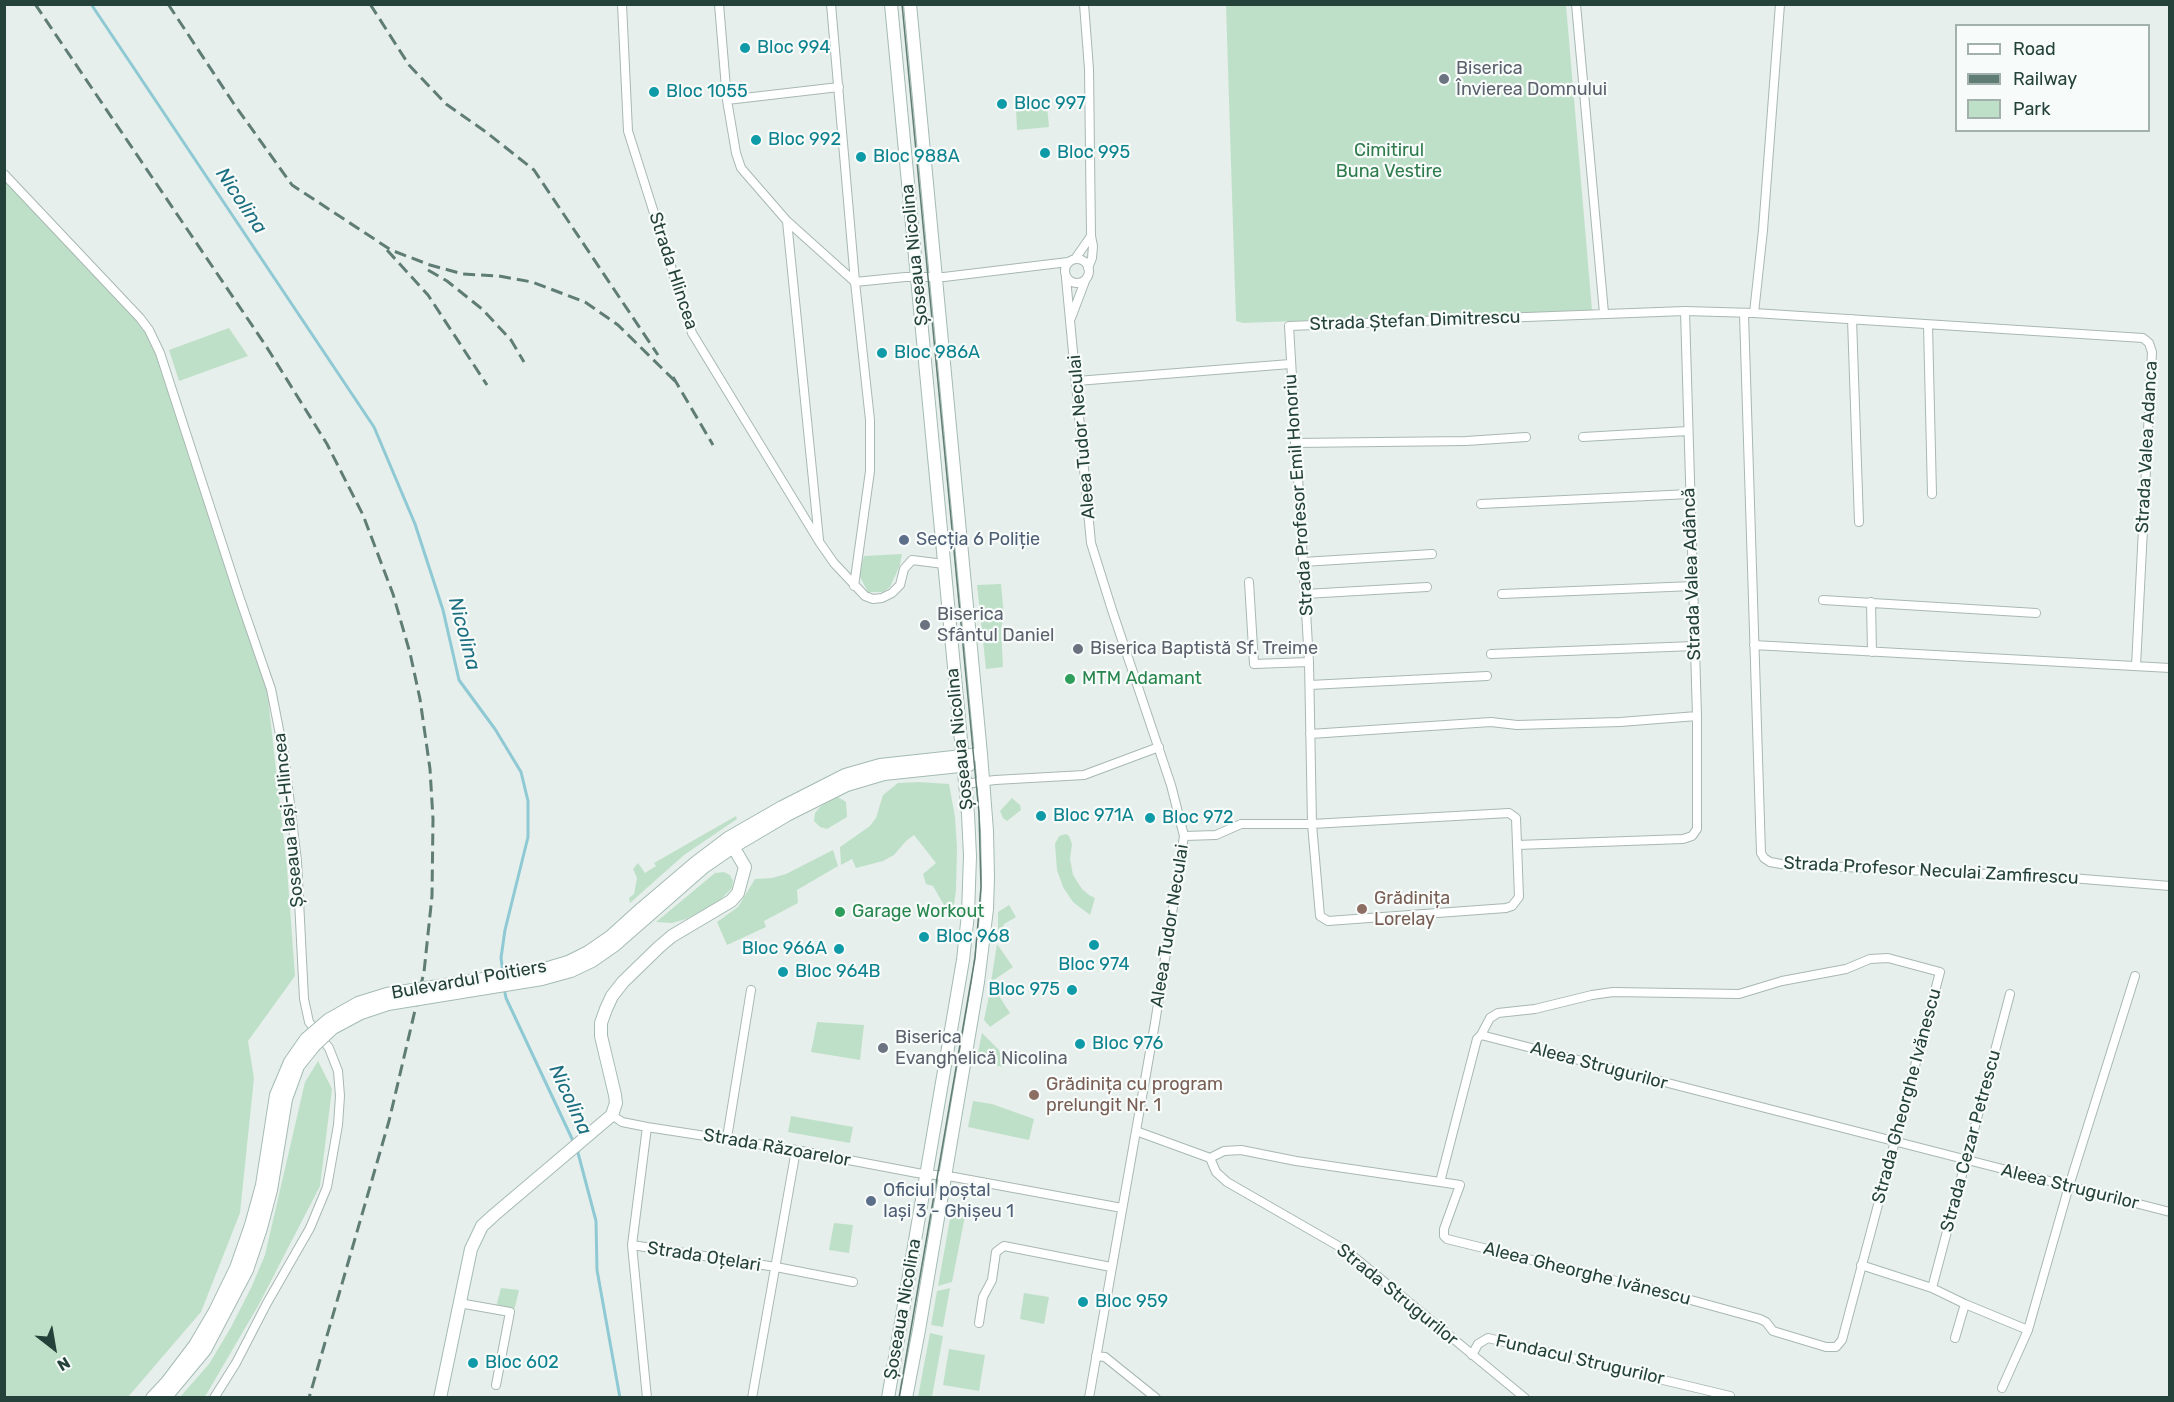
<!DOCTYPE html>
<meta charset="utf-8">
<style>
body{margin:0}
#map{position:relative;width:2174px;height:1402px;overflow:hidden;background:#e6efeb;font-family:Rubik,sans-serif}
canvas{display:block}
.frame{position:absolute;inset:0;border:6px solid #24423a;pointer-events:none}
.legend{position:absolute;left:1955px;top:24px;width:195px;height:108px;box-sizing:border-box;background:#f7fbf9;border:2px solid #a3b1ad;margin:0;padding:8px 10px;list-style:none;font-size:18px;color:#24423a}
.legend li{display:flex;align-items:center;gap:12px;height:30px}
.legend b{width:30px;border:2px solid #a3b1ad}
.north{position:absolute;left:24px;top:1318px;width:60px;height:60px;-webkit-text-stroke:4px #f7fbf9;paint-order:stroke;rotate:149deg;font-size:16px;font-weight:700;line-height:24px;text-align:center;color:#24423a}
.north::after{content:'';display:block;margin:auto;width:21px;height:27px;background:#24423a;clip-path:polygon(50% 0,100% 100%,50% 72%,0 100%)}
</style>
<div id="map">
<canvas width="2174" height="1402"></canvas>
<div class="frame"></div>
<ul class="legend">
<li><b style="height:8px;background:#fff"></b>Road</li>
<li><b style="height:8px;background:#5f7d75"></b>Railway</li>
<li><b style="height:16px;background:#bfe0c8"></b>Park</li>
</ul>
<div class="north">N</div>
</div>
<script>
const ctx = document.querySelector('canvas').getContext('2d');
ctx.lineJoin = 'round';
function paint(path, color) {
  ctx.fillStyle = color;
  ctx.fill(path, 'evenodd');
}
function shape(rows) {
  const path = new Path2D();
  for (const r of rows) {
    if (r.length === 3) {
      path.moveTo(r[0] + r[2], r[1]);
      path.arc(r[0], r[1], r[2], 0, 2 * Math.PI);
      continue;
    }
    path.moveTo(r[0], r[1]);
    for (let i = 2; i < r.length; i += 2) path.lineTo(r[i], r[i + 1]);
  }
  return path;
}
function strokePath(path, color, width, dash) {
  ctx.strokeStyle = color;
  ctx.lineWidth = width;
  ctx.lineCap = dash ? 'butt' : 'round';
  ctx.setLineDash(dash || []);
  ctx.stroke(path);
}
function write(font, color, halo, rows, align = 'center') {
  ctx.font = font + ' Rubik,sans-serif';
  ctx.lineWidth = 4.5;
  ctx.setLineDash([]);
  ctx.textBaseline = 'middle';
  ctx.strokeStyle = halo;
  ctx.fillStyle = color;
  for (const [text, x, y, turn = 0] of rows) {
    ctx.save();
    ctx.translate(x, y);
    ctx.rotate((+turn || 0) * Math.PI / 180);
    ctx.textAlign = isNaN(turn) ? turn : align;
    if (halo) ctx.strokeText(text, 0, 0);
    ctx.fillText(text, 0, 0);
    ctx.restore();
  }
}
paint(shape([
 [1226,5,1566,5,1592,310,1243,323,1236,321],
 [1047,106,1049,127,1017,130,1016,108],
 [4,178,151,334,267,689,287,868,295,976,248,1041,254,1078,240,1213,201,1312,128,1397,5,1397],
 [229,328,248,356,179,381,169,350],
 [902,554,900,565,890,587,883,592,868,592,859,575,864,556],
 [1001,584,1004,616,1001,628,1003,667,986,669,977,585],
 [919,782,949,784,955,817,957,847,956,890,953,912,948,912,933,886,926,884,923,874,936,863,914,835,906,841,894,855,883,861,856,868,852,859,841,865,840,847,870,826,876,818,883,795,898,783],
 [838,797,846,802,847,817,827,829,820,827,814,821,815,813,821,806],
 [1012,798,1020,805,1021,810,1007,821,1003,818,1000,811],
 [736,816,737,819,684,855,630,903,629,898,634,894,637,878,633,869,638,863,645,873,656,866,654,863],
 [1066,834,1069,836,1072,844,1070,859,1073,875,1082,889,1089,895,1095,898,1090,915,1073,902,1063,887,1057,870,1055,844,1059,836],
 [833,850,838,866,797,890,798,903,764,921,766,927,727,945,717,922,738,907,755,879,772,878,786,874],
 [724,872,730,875,733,881,732,888,718,902,686,919,672,923,656,922,715,873],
 [1009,905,1016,917,1004,924,1002,932,998,935,998,912],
 [997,944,1013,967,991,982],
 [990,991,997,993,1010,1013,990,1027,984,1020],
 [817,1022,864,1025,860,1060,811,1052],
 [982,1033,999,1050,1004,1067,976,1062],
 [318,1061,332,1089,320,1186,258,1306,206,1395,203,1397,180,1397,209,1364,230,1329,251,1288,265,1255,305,1082],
 [973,1101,992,1104,1034,1119,1029,1140,968,1127],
 [791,1116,853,1127,850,1143,788,1132],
 [955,1204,962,1207,966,1211,952,1282,938,1286,952,1208],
 [834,1223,853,1225,849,1253,829,1250],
 [501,1288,519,1290,514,1311,496,1307],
 [950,1288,943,1327,931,1325,937,1291],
 [1024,1293,1049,1297,1044,1324,1020,1319],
 [930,1333,943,1336,932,1397,918,1397],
 [949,1349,985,1355,979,1391,943,1385]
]), '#bfe0c8');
strokePath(shape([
 [91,4,374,427,415,524,443,610,459,680,495,729,521,772,528,801,528,837,505,930,501,958,503,972],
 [504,988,506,998,574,1143],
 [577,1149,596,1221,597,1270,620,1398]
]), '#8ec9d4', 3);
const street = shape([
 [622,4,628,131,692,333,820,543,834,563,865,596,873,599,882,598,892,593,900,585,904,569,912,560,944,564],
 [719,4,727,100,736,153,741,168,787,221,855,282,905,277,944,277,1068,262],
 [831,4,855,282,870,420,870,471,854,586],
 [1084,4,1089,69,1091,236,1093,246,1092,258,1088,268],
 [1576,4,1604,313],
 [727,100,839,87],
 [4,174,140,318,149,330,160,353,239,596,271,689,284,755,297,861,304,999,309,1022,329,1048,338,1071,340,1096,338,1125,327,1187,310,1228,267,1303,236,1363,214,1398],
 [787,221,819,540],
 [1077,271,12],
 [1075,259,1091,236],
 [1066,278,1091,543,1112,610,1171,785,1184,836,1155,1023,1089,1398],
 [1754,313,1763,230,1780,4],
 [1744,314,1761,853,1764,858,1770,862,1781,864,2071,878,2170,886],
 [1071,318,1085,281],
 [1852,319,1859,522],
 [1928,325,1932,494],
 [1077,381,1290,364],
 [1583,437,1688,431],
 [1295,443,1466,441,1526,437],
 [1481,504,1690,494],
 [1303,562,1432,554],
 [1249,582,1254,664,1309,662],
 [1305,594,1427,587],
 [1502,594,1693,586],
 [1823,600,2036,613],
 [1871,602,1872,652],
 [1754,645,2170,668],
 [1491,654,1694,646],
 [1310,685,1487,676],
 [1310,734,1491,722,1517,725,1620,722,1697,716],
 [965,784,995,780,1084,775,1159,747],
 [1184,836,1216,835,1241,824,1312,824,1509,813,1516,818,1519,897,1512,906,1506,908,1328,921,1320,916,1312,824,1309,662,1289,326,1685,311,1754,313,2143,338,2149,343,2152,352,2136,666],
 [1517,845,1683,839,1692,836,1697,829,1697,716,1685,311],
 [612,1115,622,1122,647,1127,796,1150,917,1173,954,1177,1122,1208],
 [1136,1131,1210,1158,1224,1151,1241,1150,1296,1161,1440,1182,1477,1039,1481,1035,2170,1212],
 [727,1138,751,990],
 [1210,1158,1216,1172,1227,1182,1347,1251,1525,1398],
 [1440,1182,1460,1185,1444,1229,1444,1236,1447,1239,1669,1294,1760,1319,1766,1322,1773,1331,1826,1347,1836,1347,1842,1340,1940,972,1888,958,1870,959,1846,969,1782,981,1739,994,1613,992,1592,995,1535,1009,1498,1013,1490,1018,1481,1035],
 [632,1245,776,1267,853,1282],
 [1861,1265,1932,1288,1965,1304,2028,1330],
 [1932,1288,2010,994],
 [459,1303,510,1312,496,1385],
 [979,1323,983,1297,992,1280,996,1252,1004,1246,1111,1267],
 [1955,1338,1965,1304],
 [1472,1355,1478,1344,1488,1338,1730,1396],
 [1096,1356,1105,1357,1156,1398],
 [2002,1388,2028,1330,2069,1186,2135,976],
 [647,1398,632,1245,647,1127],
 [752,1398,796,1150]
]);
const secondary = shape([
 [641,909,695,863,728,838,782,807,845,775,880,765,981,754],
 [647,917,704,867,733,847,787,815,847,785,884,774,969,765],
 [152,1398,167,1382,195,1345,215,1311,236,1268,251,1225,262,1185,276,1095,290,1062,306,1039],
 [165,1398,205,1350,247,1270,261,1228,271,1190,286,1099,298,1066,314,1046],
 [440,1398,471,1249,482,1226,494,1215,612,1115,616,1103,615,1095,601,1036,601,1023,606,1009,612,996,623,982,659,947,672,936,731,901,738,893,745,867,728,838],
 [888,1398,963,960,968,914,970,856,968,814,891,4],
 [906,1398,919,1330,978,982,987,909,988,877,987,831,981,754,910,4]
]);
strokePath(street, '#a8b8b2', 10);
strokePath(secondary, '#a4bbb3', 14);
strokePath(street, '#fff', 8);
strokePath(secondary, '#fff', 12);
strokePath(shape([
 [899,1398,975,958,981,887,979,813,902,4]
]), '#5f7d75', 1.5);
strokePath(shape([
 [35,4,266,346,327,444,363,515,393,594,410,653,420,699,430,769,433,819,432,896,424,972,389,1121,309,1398],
 [168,4,234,104,292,185,391,250,430,265,463,274,499,276,532,282,585,302,618,325,678,384],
 [370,4,409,65,446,104,486,132,534,170,658,355],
 [387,250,428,295,487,385],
 [428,270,447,281,482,309,511,340,524,362],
 [673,377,713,445]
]), '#5f7d75', 3, [12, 6]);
const secondaryBridge = shape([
 [306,1039,328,1020,358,1003,387,994,541,970,568,962,588,952,610,937,641,909],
 [314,1046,333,1028,361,1013,388,1004,542,979,571,971,592,961,615,945,647,917]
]);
strokePath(secondaryBridge, '#a4bbb3', 14, []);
strokePath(secondaryBridge, '#fff', 12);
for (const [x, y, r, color] of [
 [745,48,6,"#0f9aa8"],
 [1444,79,6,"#6b7280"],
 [654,92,6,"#0f9aa8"],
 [1002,104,6,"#0f9aa8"],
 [756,140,6,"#0f9aa8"],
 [1045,153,6,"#0f9aa8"],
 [861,157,6,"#0f9aa8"],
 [882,353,6,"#0f9aa8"],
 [904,540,6,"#5c6f8a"],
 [925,625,6,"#6b7280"],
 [1078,649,6,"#6b7280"],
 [1070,679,6,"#2e9e5b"],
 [1041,816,6,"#0f9aa8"],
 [1150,818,6,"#0f9aa8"],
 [1362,909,6,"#8d6e63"],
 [840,912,6,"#2e9e5b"],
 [924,937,6,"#0f9aa8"],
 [1094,945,6,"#0f9aa8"],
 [839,949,6,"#0f9aa8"],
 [783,972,6,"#0f9aa8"],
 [1072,990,6,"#0f9aa8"],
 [1080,1044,6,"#0f9aa8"],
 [883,1048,6,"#6b7280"],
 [1034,1095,6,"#8d6e63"],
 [871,1201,6,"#5c6f8a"],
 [1083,1302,6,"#0f9aa8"],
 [473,1363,6,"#0f9aa8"]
]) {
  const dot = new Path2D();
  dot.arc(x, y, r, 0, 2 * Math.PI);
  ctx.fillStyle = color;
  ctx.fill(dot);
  strokePath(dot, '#f7fbf9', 2);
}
write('18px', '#0d838f', '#f7fbf9', [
 ["Bloc 994",757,48],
 ["Bloc 1055",666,92],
 ["Bloc 997",1014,104],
 ["Bloc 992",768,140],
 ["Bloc 995",1057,153],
 ["Bloc 988A",873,157],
 ["Bloc 986A",894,353],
 ["Bloc 971A",1053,816],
 ["Bloc 972",1162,818],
 ["Bloc 968",936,937],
 ["Bloc 966A",827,949,"right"],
 ["Bloc 974",1094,965,"center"],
 ["Bloc 964B",795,972],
 ["Bloc 975",1060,990,"right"],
 ["Bloc 976",1092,1044],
 ["Bloc 959",1095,1302],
 ["Bloc 602",485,1363]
], 'left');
write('18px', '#5b616d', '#f7fbf9', [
 ["Biserica",1456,69],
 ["Învierea Domnului",1456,90],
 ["Biserica",937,615],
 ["Sfântul Daniel",937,636],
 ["Biserica Baptistă Sf. Treime",1090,649],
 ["Biserica",895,1038],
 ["Evanghelică Nicolina",895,1059]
], 'left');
write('18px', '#2d7a4b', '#f7fbf9', [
 ["Cimitirul",1389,151],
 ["Buna Vestire",1389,172]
]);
write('18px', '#24423a', '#f7fbf9', [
 ["Șoseaua Nicolina",915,255,-96],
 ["Strada Hlincea",673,271,72],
 ["Strada Ștefan Dimitrescu",1415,321,-2],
 ["Aleea Tudor Neculai",1082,437,-95],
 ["Strada Valea Adanca",2147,447,-87],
 ["Strada Profesor Emil Honoriu",1299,495,-94],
 ["Strada Valea Adâncă",1692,574,-92],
 ["Șoseaua Nicolina",960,739,-96],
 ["Șoseaua Iași-Hlincea",289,820,-96],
 ["Strada Profesor Neculai Zamfirescu",1931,871,3],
 ["Aleea Tudor Neculai",1170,926,-81],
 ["Bulevardul Poitiers",469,980,-10],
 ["Aleea Strugurilor",1599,1066,15],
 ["Strada Gheorghe Ivănescu",1907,1096,-75],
 ["Strada Cezar Petrescu",1971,1141,-75],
 ["Strada Răzoarelor",777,1148,10],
 ["Aleea Strugurilor",2070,1187,14],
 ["Strada Oțelari",704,1257,9],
 ["Aleea Gheorghe Ivănescu",1587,1274,14],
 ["Strada Strugurilor",1397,1295,39],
 ["Șoseaua Nicolina",903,1309,-80],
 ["Fundacul Strugurilor",1580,1360,13]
]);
write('18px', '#4e5e75', '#f7fbf9', [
 ["Secția 6 Poliție",916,540],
 ["Oficiul poștal",883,1191],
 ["Iași 3 - Ghișeu 1",883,1212]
], 'left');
write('18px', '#27864d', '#f7fbf9', [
 ["MTM Adamant",1082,679],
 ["Garage Workout",852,912]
], 'left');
write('18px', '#785e54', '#f7fbf9', [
 ["Grădinița",1374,899],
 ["Lorelay",1374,920],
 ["Grădinița cu program",1046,1085],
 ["prelungit Nr. 1",1046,1106]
], 'left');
write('italic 20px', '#1c6f80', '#f7fbf9', [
 ["Nicolina",241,201,56],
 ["Nicolina",464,634,75],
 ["Nicolina",570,1100,65]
]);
</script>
